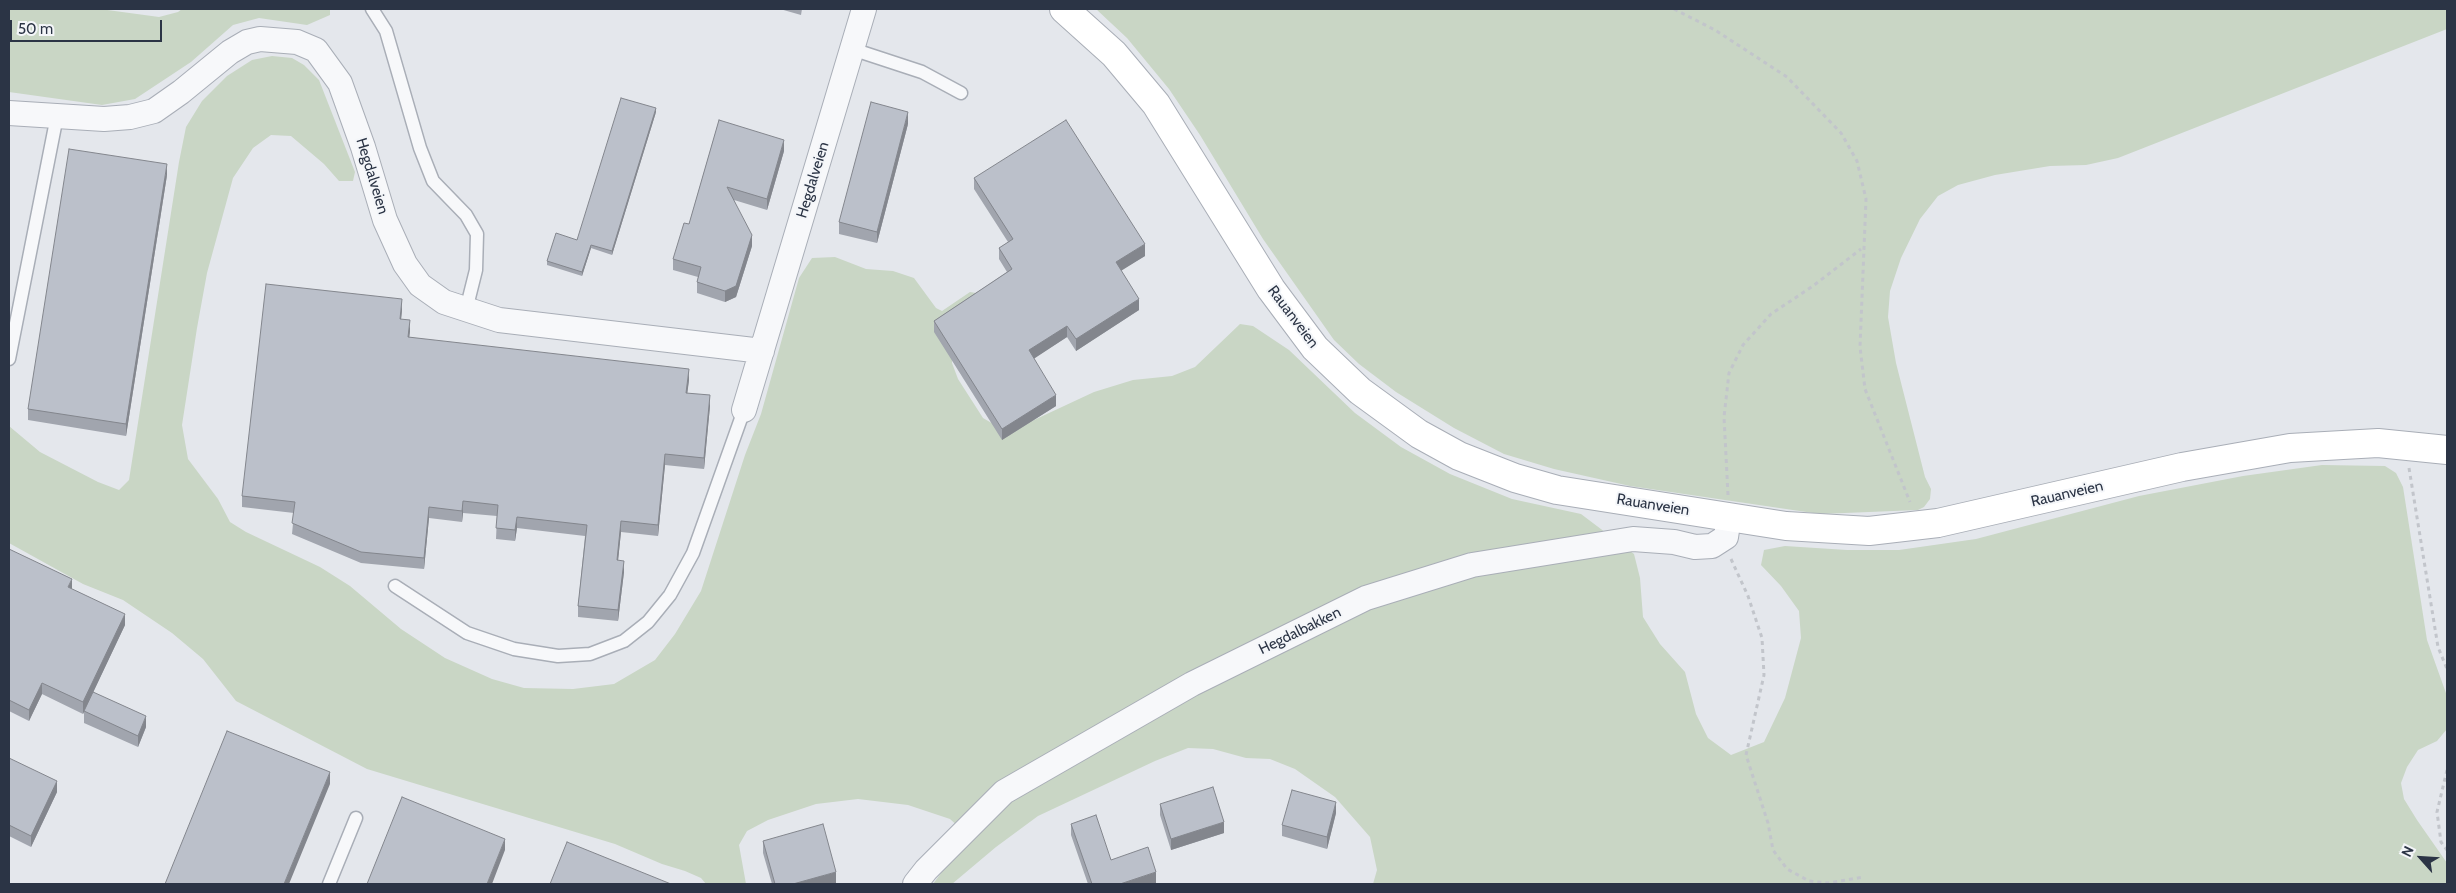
<!DOCTYPE html>
<style>
body{margin:0}
#map{position:relative;width:2456px;height:893px;overflow:hidden;background:#e4e7ec;font-family:Cabin,sans-serif}
canvas{display:block}
.frame{position:absolute;inset:0;border:10px solid #2b3445;pointer-events:none}
.north{position:absolute;left:2396px;top:833px;width:50px;height:50px;-webkit-text-stroke:4px #f4f6f9;paint-order:stroke;rotate:296deg;font-size:14px;font-weight:700;line-height:20px;text-align:center;color:#2b3445}
.north::after{content:'';display:block;margin:auto;width:18px;height:22px;background:#2b3445;clip-path:polygon(50% 0,100% 100%,50% 72%,0 100%)}
.scale{position:absolute;left:10px;top:20px;width:152px;height:22px;box-sizing:border-box;border:2px solid #2b3445;border-top:0;padding-left:6px;font-size:15px;line-height:18px;white-space:nowrap;color:#2b3445;-webkit-text-stroke:4px #f4f6f9;paint-order:stroke}
</style>
<div id="map">
<canvas width="2456" height="893"></canvas>
<div class="frame"></div>
<div class="north">N</div>
<div class="scale">50 m</div>
</div>
<script>
const ctx = document.querySelector('canvas').getContext('2d');
ctx.lineJoin = 'round';
function paint(path, color) {
  ctx.fillStyle = color;
  ctx.fill(path, 'evenodd');
}
function shape(rows) {
  const path = new Path2D();
  for (const r of rows) {
    path.moveTo(r[0], r[1]);
    for (let i = 2; i < r.length; i += 2) path.lineTo(r[i], r[i + 1]);
  }
  return path;
}
function strokePath(path, color, width, dash) {
  ctx.strokeStyle = color;
  ctx.lineWidth = width;
  ctx.lineCap = dash ? 'butt' : 'round';
  ctx.setLineDash(dash || []);
  ctx.stroke(path);
}
function write(font, color, halo, rows, align = 'center') {
  ctx.font = font + ' Cabin,sans-serif';
  ctx.lineWidth = 4;
  ctx.setLineDash([]);
  ctx.textBaseline = 'middle';
  ctx.strokeStyle = halo;
  ctx.fillStyle = color;
  for (const [text, x, y, turn = 0] of rows) {
    ctx.save();
    ctx.translate(x, y);
    ctx.rotate((+turn || 0) * Math.PI / 180);
    ctx.textAlign = isNaN(turn) ? turn : align;
    if (halo) ctx.strokeText(text, 0, 0);
    ctx.fillText(text, 0, 0);
    ctx.restore();
  }
}
paint(shape([
 [9,9,100,9,159,17,178,12,182,9,330,9,330,15,307,25,259,18,233,25,191,62,135,99,102,105,9,92],
 [1096,9,2447,9,2447,29,2118,158,2086,165,2050,166,1995,175,1958,185,1938,196,1920,219,1901,258,1890,291,1888,317,1896,363,1925,477,1931,489,1930,499,1924,507,1918,510,1820,514,1630,486,1554,469,1504,454,1454,428,1396,392,1359,364,1334,340,1263,239,1200,135,1169,89,1127,38],
 [272,56,292,58,304,65,319,80,355,172,353,181,339,181,324,164,291,136,271,135,253,148,233,178,207,273,197,328,182,425,188,459,218,499,230,522,246,532,320,567,350,586,401,629,445,658,492,679,524,688,573,689,614,684,655,660,675,634,701,591,745,455,761,414,799,278,812,258,835,257,866,269,893,271,914,278,936,308,942,311,970,292,976,293,953,353,952,363,958,379,983,418,995,425,1012,428,1034,420,1094,392,1133,380,1172,376,1195,367,1240,324,1253,326,1289,350,1355,413,1401,447,1450,474,1512,499,1581,514,1634,554,1640,578,1643,617,1660,644,1685,672,1696,714,1708,738,1731,755,1764,742,1785,698,1801,638,1799,611,1781,586,1761,565,1764,550,1785,546,1847,550,1899,550,1976,539,2139,496,2243,476,2322,465,2385,466,2396,473,2403,487,2427,640,2447,696,2447,729,2437,741,2418,750,2407,767,2401,783,2404,799,2417,820,2447,863,2447,884,1373,884,1377,870,1370,837,1335,797,1295,769,1270,759,1246,758,1213,749,1188,748,1155,761,1038,816,996,847,952,884,933,884,947,865,960,828,950,819,908,805,858,799,816,804,768,820,747,831,739,845,746,884,706,884,701,878,685,871,662,864,615,844,367,769,236,701,203,659,172,633,123,600,83,584,9,543,9,426,40,452,98,482,119,490,129,480,179,162,186,127,202,101,227,76,252,60]
]), '#c9d6c5');
const lane = shape([
 [372,9,386,31,420,148,433,181,466,215,477,234,476,270,466,310],
 [852,49,922,72,961,93],
 [9,359,57,116],
 [395,586,467,633,514,649,558,656,590,654,624,641,648,622,670,595,693,553,744,410],
 [329,884,356,818]
]);
const street = shape([
 [9,113,104,119,130,117,154,111,181,92,230,52,247,42,260,39,297,42,316,50,340,83,363,147,385,220,405,264,420,285,444,302,499,320,762,351],
 [744,410,864,9],
 [915,884,926,870,1004,792,1192,684,1366,598,1472,565,1633,539,1674,542,1695,547,1712,546,1726,537,1729,517]
]);
const secondary = shape([
 [1064,9,1114,54,1156,104,1271,289,1315,348,1360,391,1419,434,1459,456,1515,478,1557,490,1786,526,1869,531,1938,523,2182,467,2290,448,2378,443,2447,450]
]);
strokePath(lane, '#a9aeb7', 15);
strokePath(street, '#a9aeb7', 26);
strokePath(secondary, '#a9aeb7', 30);
strokePath(shape([
 [1674,9,1715,30,1787,77,1841,133,1857,161,1866,199,1860,347,1865,389,1910,502],
 [2409,468,2438,647,2447,669],
 [1728,495,1724,417,1729,373,1743,345,1771,314,1813,286,1861,249],
 [1731,559,1748,596,1762,638,1764,675,1746,755,1768,823,1773,850,1787,869,1809,881,1828,883,1864,877],
 [2447,770,2437,812,2441,842,2447,850]
]), '#c2c5cb', 3, [4, 4]);
strokePath(lane, '#f7f8fa', 12);
strokePath(street, '#f7f8fa', 24);
strokePath(secondary, '#fff', 28);
paint(shape([
 [780,9,802,9,801,15],
 [656,112,612,255,591,248,582,276,547,265,547,261,577,240],
 [719,120,784,151,767,210,734,200,752,246,736,297,725,302,697,293,697,282,698,277,673,270,673,259,689,224],
 [908,124,877,243,839,234,839,222],
 [167,175,126,436,28,420,28,409],
 [974,178,1145,256,1121,270,1139,310,1076,351,1067,337,1034,358,1056,406,1002,440,934,332,934,321,1007,272,999,259,999,248,1008,242,974,189],
 [402,310,401,319,410,331,409,337,689,380,687,393,710,406,704,469,665,465,658,536,621,532,618,560,624,572,618,621,578,617,578,606,585,536,517,528,515,541,496,539,497,516,463,513,462,522,429,518,424,569,361,563,292,534,294,513,242,507,242,496],
 [9,549,72,589,125,625,93,692,146,727,138,747,84,723,84,712,83,714,42,694,29,721,9,711],
 [9,758,57,792,31,847,9,836],
 [1160,804,1224,833,1171,850,1160,815],
 [1336,813,1327,849,1282,836,1282,825],
 [1071,824,1111,860,1156,883,1153,884,1088,884,1071,835],
 [763,841,836,884,772,884,763,853]
]), '#a1a5ae');
paint(shape([
 [656,108,656,112,612,255,612,251],
 [908,112,908,124,877,243,877,232],
 [784,140,784,151,767,210,767,199],
 [167,164,167,175,126,436,126,424],
 [752,235,752,246,736,297,725,302,725,291],
 [1145,244,1145,256,1116,274,1116,262],
 [591,245,591,248,582,276,582,272],
 [402,299,402,310,400,330,400,319],
 [1139,299,1139,310,1076,351,1076,339],
 [410,320,410,331,408,348,408,337],
 [1067,326,1067,337,1029,362,1029,350],
 [689,369,689,380,686,404,686,393],
 [710,395,710,406,704,469,704,458],
 [1056,395,1056,406,1002,440,1002,429],
 [665,454,665,465,658,536,658,525],
 [463,501,463,513,462,522,462,511],
 [429,507,429,518,424,569,424,558],
 [517,517,517,528,515,541,515,530],
 [621,521,621,532,617,571,617,560],
 [624,561,624,572,618,621,618,610],
 [72,579,72,590,68,587],
 [125,614,125,625,83,714,83,702],
 [42,683,42,694,29,721,29,710],
 [146,716,146,727,138,747,138,736],
 [330,772,330,784,289,884,284,884],
 [57,781,57,792,31,847,31,836],
 [1336,802,1336,813,1327,849,1327,837],
 [1224,822,1224,833,1171,850,1171,839],
 [505,839,505,850,492,884,487,884],
 [836,872,836,884,793,884],
 [1156,872,1156,883,1153,884,1120,884]
]), '#83868d');
const building = shape([
 [621,98,656,108,612,251,591,245,582,272,547,261,556,233,577,240,621,98],
 [871,102,908,112,877,232,839,222,871,102],
 [719,120,784,140,767,199,727,187,752,235,736,286,725,291,697,282,701,267,673,259,684,223,689,224,719,120],
 [1066,120,1145,244,1116,262,1139,299,1076,339,1067,326,1029,350,1056,395,1002,429,934,321,1012,269,999,248,1013,239,974,178,1066,120],
 [69,149,167,164,126,424,28,409,69,149],
 [266,284,402,299,400,319,410,320,408,337,689,369,686,393,710,395,704,458,665,454,658,525,621,521,617,560,624,561,618,610,578,606,587,525,517,517,515,530,496,528,498,505,463,501,462,511,429,507,424,558,361,552,292,523,295,502,242,496,266,284],
 [9,549,72,579,68,587,125,614,83,702,42,683,29,710,9,700,9,549],
 [93,692,146,716,138,736,84,711,93,692],
 [227,731,330,772,284,884,165,884,227,731],
 [9,758,57,781,31,836,9,825,9,758],
 [1213,787,1224,822,1171,839,1160,804,1213,787],
 [1292,790,1336,802,1327,837,1282,825,1292,790],
 [402,797,505,839,487,884,367,884,402,797],
 [1096,815,1111,860,1148,847,1156,872,1120,884,1092,884,1071,824,1096,815],
 [823,824,836,872,793,884,775,884,763,841,823,824],
 [567,842,671,884,550,884,567,842]
]);
paint(building, '#bbc0ca');
strokePath(building, '#83868d', 1);
write('15px', '#2b3445', '#f4f6f9', [
 ["Hegdalveien",372,176,73],
 ["Hegdalveien",813,180,-73],
 ["Rauanveien",1293,317,53],
 ["Rauanveien",2067,494,-13],
 ["Rauanveien",1653,505,9],
 ["Hegdalbakken",1300,631,-26]
]);
</script>
